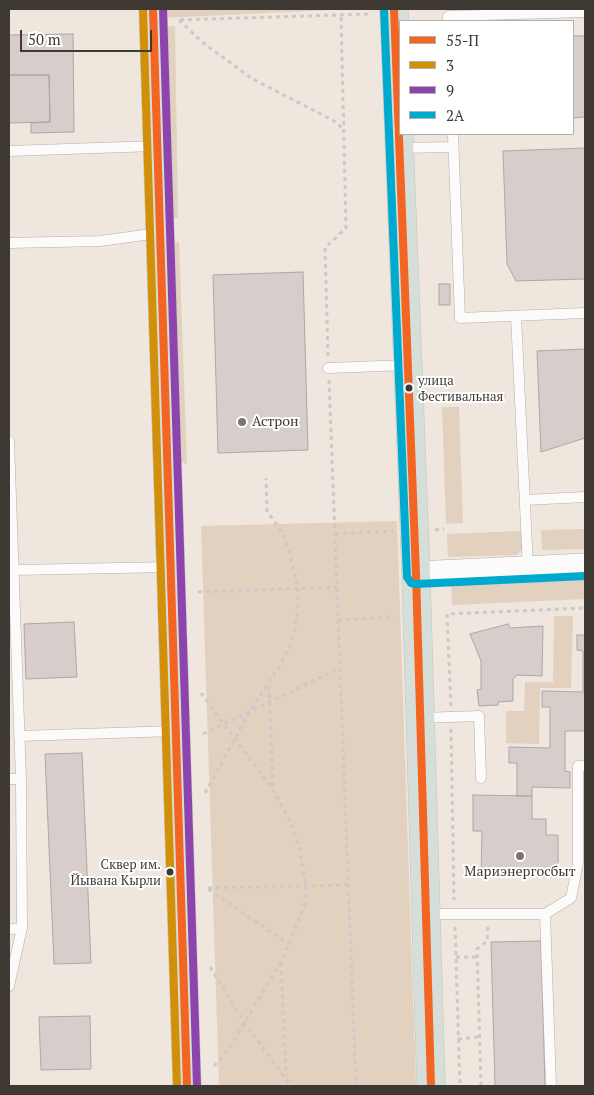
<!DOCTYPE html>
<meta charset="utf-8">
<style>
body{margin:0}
#map{position:relative;width:594px;height:1095px;overflow:hidden;background:#efe6de;font-family:"PT Serif",serif}
canvas{display:block}
.frame{position:absolute;inset:0;border:10px solid #3e3933;pointer-events:none}
.legend{position:absolute;left:399px;top:20px;width:175px;height:115px;box-sizing:border-box;background:#fff;border:1px solid #b2b0ad;margin:0;padding:6px 9px;list-style:none;font-size:15px;color:#3e3933}
.legend li{display:flex;align-items:center;gap:10px;height:25px}
.legend b{width:25px;border:1px solid #b2b0ad}
.scale{position:absolute;left:20px;top:30px;width:132px;height:22px;box-sizing:border-box;border:2px solid #3e3933;border-top:0;padding-left:6px;font-size:15px;line-height:18px;white-space:nowrap;color:#3e3933;-webkit-text-stroke:4px #fff;paint-order:stroke}
</style>
<div id="map">
<canvas width="594" height="1095"></canvas>
<div class="frame"></div>
<ul class="legend">
<li><b style="height:6px;background:#f26522"></b>55-П</li>
<li><b style="height:6px;background:#d2900a"></b>3</li>
<li><b style="height:6px;background:#8e44ad"></b>9</li>
<li><b style="height:6px;background:#00a9ce"></b>2А</li>
</ul>
<div class="scale">50 m</div>
</div>
<script>
const ctx = document.querySelector('canvas').getContext('2d');
ctx.lineJoin = 'round';
function paint(path, color) {
  ctx.fillStyle = color;
  ctx.fill(path, 'evenodd');
}
function shape(rows) {
  const path = new Path2D();
  for (const r of rows) {
    path.moveTo(r[0], r[1]);
    for (let i = 2; i < r.length; i += 2) path.lineTo(r[i], r[i + 1]);
  }
  return path;
}
function strokePath(path, color, width, dash) {
  ctx.strokeStyle = color;
  ctx.lineWidth = width;
  ctx.lineCap = dash ? 'butt' : 'round';
  ctx.setLineDash(dash || []);
  ctx.stroke(path);
}
function write(font, color, halo, rows, align = 'center') {
  ctx.font = font + ' "PT Serif",serif';
  ctx.lineWidth = 4;
  ctx.setLineDash([]);
  ctx.textBaseline = 'middle';
  ctx.strokeStyle = halo;
  ctx.fillStyle = color;
  for (const [text, x, y, turn = 0] of rows) {
    ctx.save();
    ctx.translate(x, y);
    ctx.rotate((+turn || 0) * Math.PI / 180);
    ctx.textAlign = isNaN(turn) ? turn : align;
    if (halo) ctx.strokeText(text, 0, 0);
    ctx.fillText(text, 0, 0);
    ctx.restore();
  }
}
paint(shape([
 [163,9,354,9,161,18],
 [162,26,175,26,178,218,166,218],
 [179,242,187,465,175,458,167,243],
 [442,407,459,407,463,523,446,524],
 [397,521,416,1086,219,1086,201,526],
 [585,529,585,549,542,550,541,530],
 [521,531,525,536,523,548,517,555,448,557,447,534],
 [585,575,585,599,452,605,451,581],
 [554,616,573,616,571,688,540,688,539,744,506,743,506,711,524,711,525,682,553,682]
]), '#e2d1bf');
const building = shape([
 [73,34,74,132,31,133,31,123,50,122,49,75,9,75,9,35,73,34],
 [573,36,585,36,585,117,573,118,573,36],
 [9,75,49,75,50,122,9,123,9,75],
 [585,148,585,279,516,281,507,264,503,151,585,148],
 [303,272,308,450,218,453,213,275,303,272],
 [439,284,450,284,450,305,439,305,439,284],
 [585,349,585,438,541,452,537,351,585,349],
 [74,622,77,677,26,679,24,624,74,622],
 [508,624,510,628,543,626,542,676,517,675,513,679,513,701,498,702,498,705,479,706,477,690,481,689,481,661,470,634,508,624],
 [577,635,585,635,585,731,565,731,565,771,570,772,570,788,532,787,532,796,517,796,517,763,509,763,509,747,550,748,550,707,542,707,542,691,583,692,583,651,577,650,577,635],
 [82,753,91,963,54,964,45,754,82,753],
 [473,795,532,796,532,819,546,819,546,835,558,835,558,877,481,876,482,831,473,831,473,795],
 [541,941,545,1086,495,1086,491,942,541,941],
 [90,1016,91,1069,41,1070,39,1017,90,1016]
]);
paint(building, '#d7cecc');
strokePath(building, '#aea6a4', 1);
const service = shape([
 [448,21,448,16,585,12],
 [453,134,460,318,585,313],
 [401,148,453,147],
 [9,151,155,146],
 [9,243,100,241,159,233],
 [516,316,528,568],
 [328,368,407,365],
 [9,441,21,779,22,928,9,986],
 [525,500,585,497],
 [14,570,170,567],
 [421,718,479,716,481,778],
 [19,736,175,731],
 [9,779,21,779],
 [427,914,545,914,571,898,578,863,578,766,585,766],
 [545,914,551,1086],
 [9,929,22,928]
]);
const tertiary = shape([
 [416,574,585,566]
]);
const primary = shape([
 [153,9,187,1086],
 [394,9,416,574,431,1086]
]);
strokePath(service, '#b4ada7', 11);
strokePath(tertiary, '#b4ada7', 26);
strokePath(primary, '#c8c3bf', 29);
strokePath(shape([
 [179,20,202,42,251,78,336,122,344,130],
 [180,20,370,14],
 [328,356,325,248,346,228,341,15],
 [329,380,356,1086],
 [439,397,506,395],
 [435,530,444,529],
 [335,534,394,531],
 [198,592,337,587],
 [338,620,395,617],
 [269,686,273,789],
 [201,693,273,790,289,819,299,847,306,886,306,900,302,912,281,962,228,1050,214,1066],
 [451,706,447,614,585,608],
 [451,729,454,900],
 [203,734,340,668],
 [205,793,250,711,279,667,289,648,295,629,298,608,298,589,290,553,282,532,267,511,266,478],
 [208,888,349,885],
 [208,889,289,944],
 [455,927,460,1086],
 [456,957,477,957],
 [281,963,286,1076],
 [210,967,244,1022,291,1086],
 [458,1039,479,1037],
 [207,1086,217,1086],
 [481,1086,477,949,487,941,488,927]
]), '#ccc9c7', 3, [4, 4]);
strokePath(service, '#fdfbfa', 10);
strokePath(tertiary, '#fdfbfa', 25);
strokePath(primary, '#d6ded9', 28);
strokePath(shape([
 [153,9,187,1086],
 [394,9,416,574,431,1086]
]), '#f26522', 8);
strokePath(shape([
 [143,9,177,1086]
]), '#d2900a', 8);
strokePath(shape([
 [163,9,197,1086]
]), '#8e44ad', 8);
strokePath(shape([
 [384,9,407,577,411,583,416,584,585,576]
]), '#00a9ce', 8);
for (const [x, y, r, color] of [
 [409,388,4.5,"#3e3933"],
 [242,422,5,"#7c766f"],
 [520,856,5,"#7c766f"],
 [170,872,4.5,"#3e3933"]
]) {
  const dot = new Path2D();
  dot.arc(x, y, r, 0, 2 * Math.PI);
  ctx.fillStyle = color;
  ctx.fill(dot);
  strokePath(dot, '#fff', 2);
}
write('13px', '#3e3933', '#fff', [
 ["улица",418,381],
 ["Фестивальная",418,397],
 ["Сквер им.",161,865,"right"],
 ["Йывана Кырли",161,881,"right"]
], 'left');
write('14px', '#3e3933', '#fff', [
 ["Астрон",252,422],
 ["Мариэнергосбыт",520,872,"center"]
], 'left');
</script>
